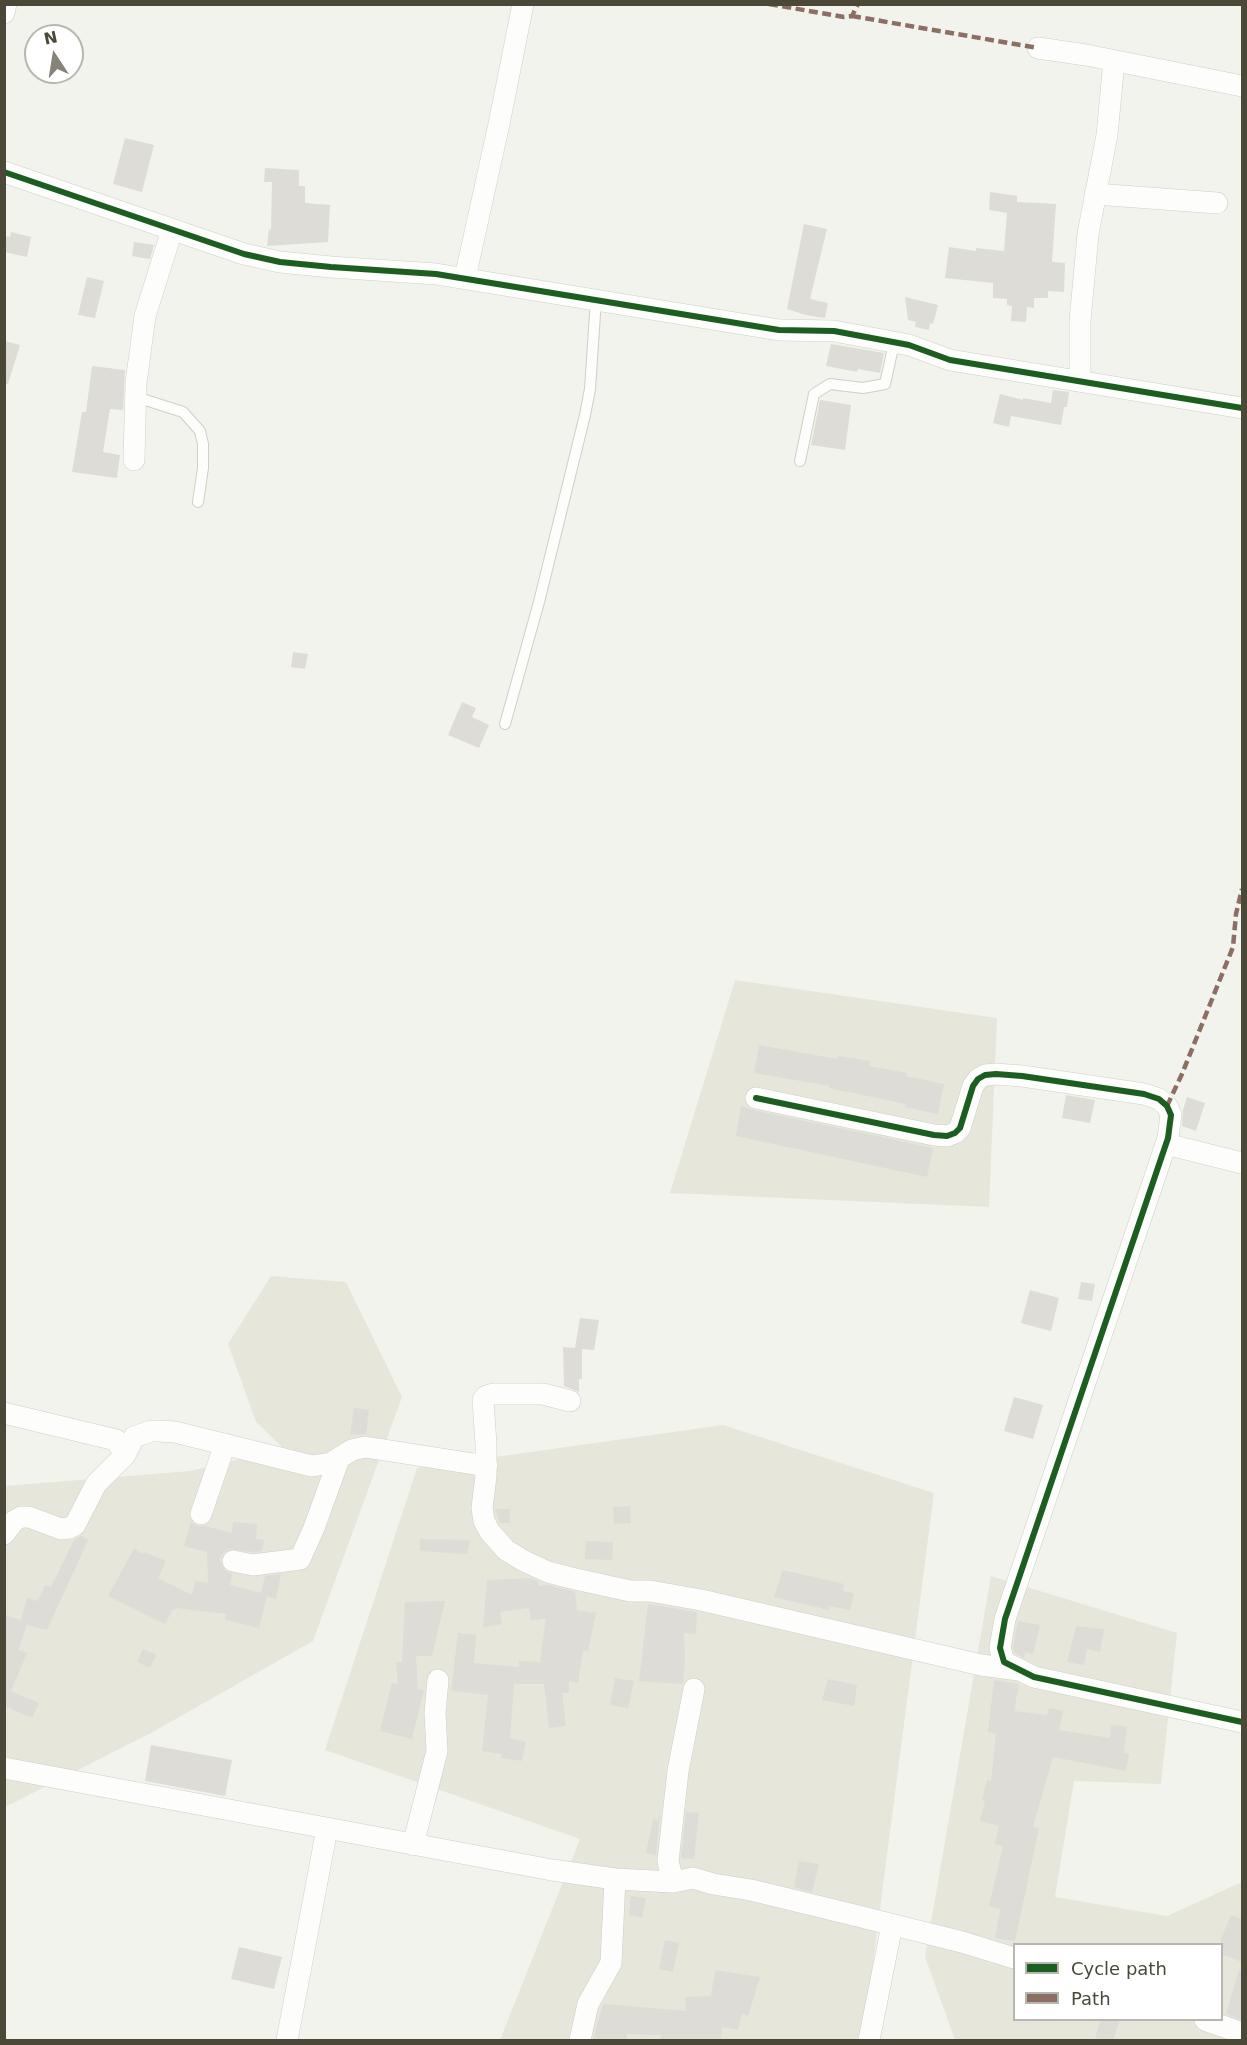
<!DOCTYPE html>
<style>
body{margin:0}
#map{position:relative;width:1247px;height:2045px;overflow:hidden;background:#f3f3ee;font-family:"DejaVu Sans",sans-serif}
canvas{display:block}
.frame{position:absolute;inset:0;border:6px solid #4b4838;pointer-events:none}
.legend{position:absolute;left:1013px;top:1943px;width:210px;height:78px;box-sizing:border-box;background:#fff;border:2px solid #b7b6af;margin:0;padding:8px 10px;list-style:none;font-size:18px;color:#4b4838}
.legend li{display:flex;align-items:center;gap:12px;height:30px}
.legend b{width:30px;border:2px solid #b7b6af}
.north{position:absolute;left:24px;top:24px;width:60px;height:60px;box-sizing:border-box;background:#fff;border:2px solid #b7b6af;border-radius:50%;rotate:348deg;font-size:16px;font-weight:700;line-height:24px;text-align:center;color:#4b4838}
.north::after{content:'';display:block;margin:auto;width:21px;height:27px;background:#868478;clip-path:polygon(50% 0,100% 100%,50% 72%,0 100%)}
</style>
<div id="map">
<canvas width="1247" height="2045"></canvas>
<div class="frame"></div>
<ul class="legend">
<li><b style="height:8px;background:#1b5e20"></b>Cycle path</li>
<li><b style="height:8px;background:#8d6e63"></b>Path</li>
</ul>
<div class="north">N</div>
</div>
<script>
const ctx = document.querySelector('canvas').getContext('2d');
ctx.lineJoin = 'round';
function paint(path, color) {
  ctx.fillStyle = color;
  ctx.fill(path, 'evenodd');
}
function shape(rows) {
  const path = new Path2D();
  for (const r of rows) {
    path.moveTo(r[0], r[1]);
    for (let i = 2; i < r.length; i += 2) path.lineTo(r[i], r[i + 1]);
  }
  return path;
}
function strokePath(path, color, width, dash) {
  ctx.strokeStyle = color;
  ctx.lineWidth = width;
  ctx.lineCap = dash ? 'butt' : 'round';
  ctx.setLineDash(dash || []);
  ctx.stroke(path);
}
paint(shape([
 [735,980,997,1018,989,1207,670,1193],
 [271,1276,346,1282,402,1397,313,1641,151,1733,5,1807,5,1486,190,1471,284,1449,256,1422,228,1344],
 [723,1425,934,1493,863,2040,500,2040,580,1839,325,1750,417,1468],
 [991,1576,1177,1633,1161,1784,1074,1781,1055,1897,1167,1916,1242,1882,1242,2040,955,2040,925,1957],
 [1014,1944,1222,1944,1222,2020,1014,2020]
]), '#e7e6db');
paint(shape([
 [125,138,154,145,142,192,113,184],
 [265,168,299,170,299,186,305,186,305,203,330,205,328,242,267,246,269,229,271,230,272,182,264,182],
 [990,192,1017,196,1017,202,1056,204,1052,262,1065,263,1064,292,1048,291,1048,298,1034,298,1034,308,1027,307,1026,322,1011,321,1012,306,1007,305,1007,299,993,298,993,283,945,278,949,247,976,251,976,248,1004,251,1007,213,989,210],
 [804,224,827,229,810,299,828,303,825,318,806,315,787,309],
 [11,232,31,237,27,257,4,252,4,236,10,237],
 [134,242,154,245,150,259,132,256],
 [87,277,104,281,95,318,78,315],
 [905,297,938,305,933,324,930,323,929,330,915,327,916,322,908,320],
 [4,341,20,345,8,384,4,383],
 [831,344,884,353,880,373,858,369,857,372,826,366],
 [92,366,125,370,123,410,110,409,103,452,120,455,117,478,72,472,82,412,86,412],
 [1053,390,1069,392,1067,407,1064,407,1061,425,1011,416,1009,427,993,423,1000,394,1023,400,1023,398,1051,403],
 [820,400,851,405,845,450,811,445],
 [293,652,308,654,305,669,291,667],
 [462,702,476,708,472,717,489,725,479,748,448,735],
 [759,1045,837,1059,838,1056,870,1061,869,1066,907,1073,906,1076,944,1084,938,1114,905,1107,906,1104,829,1088,830,1086,754,1073],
 [1066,1095,1095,1100,1090,1123,1062,1118],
 [1187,1097,1205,1103,1196,1131,1182,1126,1183,1110],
 [741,1106,753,1110,933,1148,927,1177,736,1136],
 [1081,1282,1095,1284,1092,1301,1078,1299],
 [1030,1290,1059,1298,1051,1331,1021,1323],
 [580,1318,599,1320,594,1350,582,1349,582,1379,579,1379,579,1392,564,1386,563,1347,575,1348],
 [1014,1397,1043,1405,1033,1439,1004,1431],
 [354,1408,369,1410,366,1434,350,1435],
 [630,1506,631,1523,614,1524,613,1507],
 [495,1509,510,1509,510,1523,500,1523],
 [191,1522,197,1526,205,1526,232,1533,233,1522,257,1524,256,1539,264,1540,262,1551,253,1552,229,1549,223,1553,220,1559,224,1570,232,1574,230,1585,261,1593,265,1576,281,1574,276,1599,267,1596,259,1628,225,1620,226,1614,176,1608,175,1610,173,1609,165,1624,108,1596,134,1549,143,1554,144,1552,166,1561,158,1578,192,1595,195,1581,208,1583,207,1552,184,1546],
 [81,1536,88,1540,47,1630,27,1625,18,1650,27,1653,11,1691,39,1703,32,1718,4,1706,4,1615,21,1620,27,1598,38,1601,45,1585,51,1587,74,1540],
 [420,1539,470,1540,467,1554,420,1551],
 [586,1541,613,1542,612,1560,585,1559],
 [783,1570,844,1584,843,1591,854,1593,850,1610,829,1606,829,1610,774,1597],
 [531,1578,538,1581,538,1586,549,1585,575,1592,577,1610,596,1613,588,1651,583,1650,578,1683,569,1681,569,1693,562,1693,566,1726,549,1728,544,1684,514,1684,510,1738,526,1742,522,1761,501,1758,502,1754,482,1751,488,1695,451,1691,458,1633,476,1635,474,1663,519,1667,519,1661,540,1662,546,1618,531,1621,529,1608,500,1612,502,1624,483,1627,487,1580],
 [445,1601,432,1656,416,1656,418,1689,424,1690,412,1739,380,1731,392,1683,398,1684,396,1662,402,1662,405,1602],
 [648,1604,697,1612,696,1634,684,1633,685,1657,683,1684,639,1681],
 [1018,1621,1040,1625,1033,1654,1025,1652,1024,1658,1015,1653,1013,1647],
 [1076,1626,1104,1629,1100,1652,1087,1649,1084,1665,1067,1662],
 [143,1649,156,1655,150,1668,137,1662],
 [615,1678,634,1681,628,1708,610,1705],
 [828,1679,857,1685,854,1706,822,1700],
 [994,1680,1019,1684,1014,1711,1047,1715,1049,1708,1063,1711,1059,1730,1110,1738,1111,1725,1127,1727,1124,1753,1129,1754,1126,1771,1053,1757,1033,1827,1039,1828,1015,1941,995,1938,1000,1909,989,1906,1003,1846,995,1844,999,1826,980,1821,985,1801,982,1800,987,1780,991,1781,996,1733,988,1732],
 [151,1745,232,1760,225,1796,145,1781],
 [660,1811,656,1855,646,1853,653,1819,658,1820],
 [686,1812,699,1813,694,1859,681,1858],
 [799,1861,819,1864,812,1892,794,1887],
 [631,1896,646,1898,642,1918,629,1915],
 [1231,1915,1242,1919,1242,1962,1221,1954,1221,1939],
 [665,1940,679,1943,673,1972,659,1969],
 [239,1947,282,1957,274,1989,231,1979],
 [715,1970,760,1977,748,2016,742,2014,738,2030,722,2027,721,2040,660,2040,661,2035,627,2034,626,2040,593,2040,603,2004,686,2011,685,1997,711,1996],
 [1239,1970,1242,1971,1242,2020,1226,2014],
 [1101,2019,1120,2019,1113,2040,1095,2038]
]), '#dddcd6');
const service = shape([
 [136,397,183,412,200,431,203,444,203,468,198,502],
 [800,461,814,394,830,384,863,388,885,384,894,343],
 [505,724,539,602,585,415,590,389,596,299]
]);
const minor = shape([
 [4,13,6,4],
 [1038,48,1086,55,1242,86],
 [4,172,244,254,280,262,331,267,436,274,779,330,834,331,909,345,950,360,1242,408],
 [1095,194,1217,203],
 [465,278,499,124,523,4],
 [1080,381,1080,321,1088,234,1107,135,1114,61],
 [134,460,136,383,145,316,172,230],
 [756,1098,934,1135,947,1136,955,1133,960,1128,973,1086,978,1079,985,1075,996,1074,1022,1076,1144,1094,1159,1099,1167,1106,1171,1115,1168,1138,1005,1619,1000,1648,1004,1662,1034,1677,1242,1722],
 [1166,1144,1242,1163],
 [570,1401,543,1394,493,1394,486,1396,483,1400,486,1444,486,1476,482,1508,484,1521,490,1532,506,1550,524,1561,548,1572,571,1578,630,1591,650,1591,701,1600,981,1665,1019,1670],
 [4,1413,116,1440,125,1455,134,1437,151,1431,158,1431,175,1432,312,1466,331,1463,352,1450,365,1447,487,1466],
 [201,1514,225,1444],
 [4,1534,14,1521,21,1517,29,1517,61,1529,69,1528,75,1525,96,1484,125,1455],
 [233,1561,253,1565,300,1559,314,1528,339,1459],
 [4,1768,552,1870,615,1879,673,1882,693,1878,713,1884,751,1890,858,1916,962,1942,1014,1958],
 [413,1845,437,1751,435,1713,438,1680],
 [673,1882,668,1861,678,1771,694,1689],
 [1205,2020,1242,2033],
 [287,2040,327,1829],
 [580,2040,588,2004,611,1963,615,1879],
 [869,2040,892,1925]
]);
strokePath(service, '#cfcec8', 12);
strokePath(minor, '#cfcec8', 22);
strokePath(service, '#fdfdfc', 10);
strokePath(minor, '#fdfdfc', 21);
strokePath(shape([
 [769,4,844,17,852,16,858,4],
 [852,16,1038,48],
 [1167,1106,1182,1074,1233,947,1236,914,1242,889]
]), '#8d6e63', 4.5, [9, 4.5]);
strokePath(shape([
 [4,172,244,254,280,262,331,267,436,274,779,330,834,331,909,345,950,360,1242,408],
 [756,1098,934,1135,947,1136,955,1133,960,1128,973,1086,978,1079,985,1075,996,1074,1022,1076,1144,1094,1159,1099,1167,1106,1171,1115,1168,1138,1005,1619,1000,1648,1004,1662,1034,1677,1242,1722]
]), '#1b5e20', 6);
</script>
